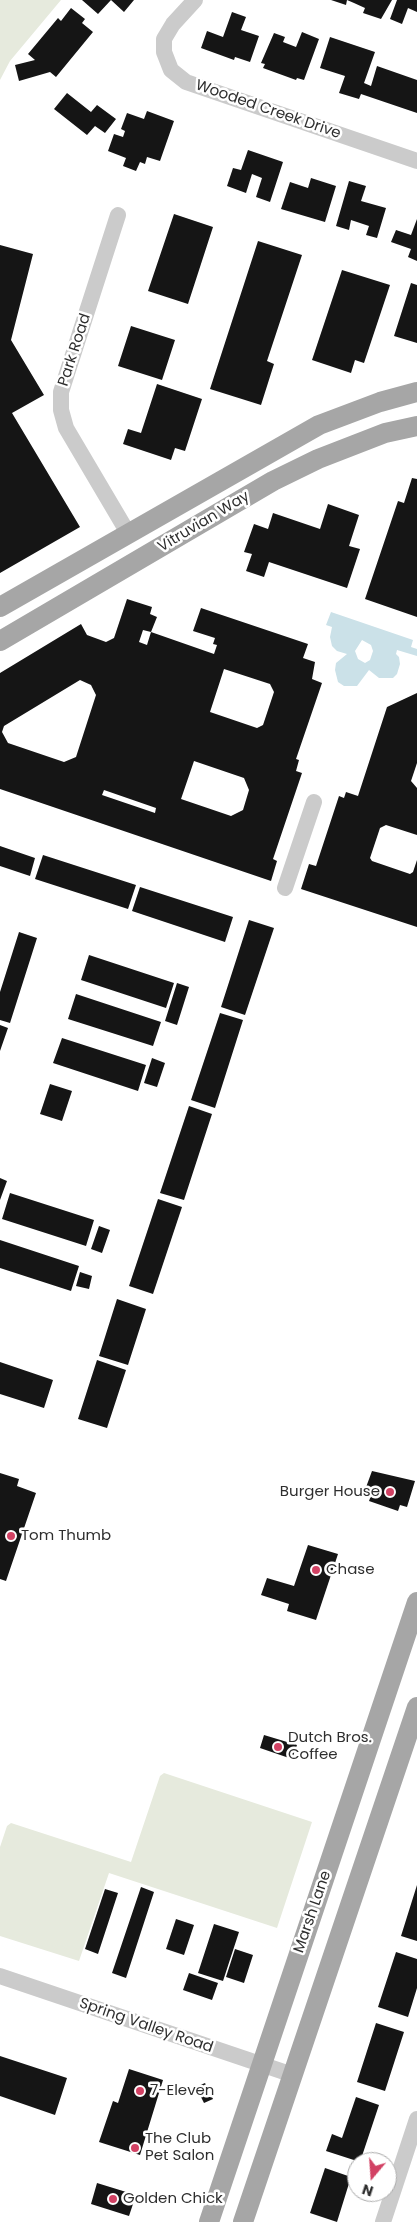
<!DOCTYPE html>
<style>
body{margin:0}
#map{position:relative;width:417px;height:2222px;overflow:hidden;background:#fff;font-family:Poppins,sans-serif}
canvas{display:block}
.north{position:absolute;left:347px;top:2152px;width:50px;height:50px;box-sizing:border-box;background:#fff;border:1px solid #ababab;border-radius:50%;rotate:198deg;font-size:14px;font-weight:700;line-height:20px;text-align:center;color:#2e2e2e}
.north::after{content:'';display:block;margin:auto;width:18px;height:22px;background:#d24264;clip-path:polygon(50% 0,100% 100%,50% 72%,0 100%)}
</style>
<div id="map">
<canvas width="417" height="2222"></canvas>
<div class="north">N</div>
</div>
<script>
const ctx = document.querySelector('canvas').getContext('2d');
ctx.lineJoin = 'round';
function paint(path, color) {
  ctx.fillStyle = color;
  ctx.fill(path, 'evenodd');
}
function shape(rows) {
  const path = new Path2D();
  for (const r of rows) {
    path.moveTo(r[0], r[1]);
    for (let i = 2; i < r.length; i += 2) path.lineTo(r[i], r[i + 1]);
  }
  return path;
}
function strokePath(path, color, width, dash) {
  ctx.strokeStyle = color;
  ctx.lineWidth = width;
  ctx.lineCap = dash ? 'butt' : 'round';
  ctx.setLineDash(dash || []);
  ctx.stroke(path);
}
function write(font, color, halo, rows, align = 'center') {
  ctx.font = font + ' Poppins,sans-serif';
  ctx.lineWidth = 5;
  ctx.setLineDash([]);
  ctx.textBaseline = 'middle';
  ctx.strokeStyle = halo;
  ctx.fillStyle = color;
  for (const [text, x, y, turn = 0] of rows) {
    ctx.save();
    ctx.translate(x, y);
    ctx.rotate((+turn || 0) * Math.PI / 180);
    ctx.textAlign = isNaN(turn) ? turn : align;
    if (halo) ctx.strokeText(text, 0, 0);
    ctx.fillText(text, 0, 0);
    ctx.restore();
  }
}
paint(shape([
 [0,0,61,0,10,61,0,80],
 [164,1773,312,1822,277,1928,109,1873,79,1961,0,1936,0,1847,7,1826,11,1823,131,1862,160,1776]
]), '#e6eadd');
paint(shape([
 [331,612,413,640,411,647,417,649,417,656,397,650,396,654,399,657,400,664,397,674,393,678,379,678,369,670,357,686,344,686,338,682,335,670,336,663,347,654,337,651,332,646,330,637,332,627,326,625],
 [362,640,371,645,373,651,370,660,365,663,358,659,355,651]
]), '#cbe1e8');
paint(shape([
 [82,0,111,0,98,14],
 [111,0,134,0,124,12],
 [331,0,392,0,381,19,363,13,365,8,354,3,347,0,346,5],
 [397,0,417,0,417,12,408,8,402,24,390,19],
 [71,8,85,19,82,23,93,32,56,77,50,72,19,81,15,65,35,60,28,54,58,18,61,21],
 [232,12,246,17,241,30,259,36,250,62,235,57,234,60,201,48,207,31,223,37],
 [302,32,319,39,304,80,297,78,296,80,263,68,265,64,261,63,274,33,285,37,283,42,296,47],
 [330,37,375,52,364,83,371,86,377,66,417,80,417,113,361,94,359,99,339,93,345,76,320,68],
 [67,93,91,112,97,105,116,119,105,133,95,126,87,135,54,109],
 [147,111,174,121,160,161,147,157,145,164,140,162,136,171,123,166,126,158,108,151,114,134,123,137,125,131,121,129,127,113,144,119],
 [248,150,283,162,270,202,256,197,262,178,252,174,246,193,227,186,233,168,241,170],
 [311,178,336,186,325,222,281,209,290,182,308,188],
 [349,181,366,186,361,201,386,208,377,238,366,235,369,226,351,220,349,230,336,226],
 [174,214,213,227,188,304,148,291],
 [417,219,417,261,408,257,411,249,391,242,396,230,411,235],
 [258,241,302,255,267,361,274,364,261,405,210,389],
 [0,245,33,254,11,340,44,395,12,413,80,527,0,573],
 [342,270,390,285,364,363,355,360,351,373,312,360],
 [411,283,417,285,417,343,394,336],
 [131,326,175,340,162,380,118,366],
 [157,384,202,399,185,451,175,448,171,460,123,444,128,429,141,433],
 [412,478,417,479,417,617,365,599,398,501,404,503],
 [328,504,359,515,349,546,360,549,347,588,269,562,264,577,246,571,252,554,244,552,254,524,268,529,273,513,320,529],
 [127,599,152,607,150,614,157,617,151,632,214,654,217,645,213,644,215,638,193,631,201,608,308,644,303,658,315,662,312,679,322,683,296,759,299,760,296,771,302,773,273,859,277,861,271,881,0,789,0,673,81,624,87,635,106,642,114,638],
 [143,630,151,632,147,645,139,642],
 [224,669,270,684,274,692,263,725,257,728,210,712],
 [80,680,91,685,96,695,76,757,64,762,8,743,2,732,4,726],
 [194,761,244,778,249,790,243,810,231,816,181,799],
 [104,790,156,808,155,813,102,795],
 [417,693,417,763,411,781,417,788,417,835,386,825,380,828,370,858,372,861,410,874,413,872,417,860,417,927,301,889,309,864,316,866,339,796,344,798,346,792,358,796,387,707],
 [0,846,35,858,30,876,0,866],
 [43,855,136,885,128,909,35,879],
 [140,887,233,917,225,942,132,911],
 [249,920,274,928,245,1015,221,1007],
 [19,932,37,938,10,1023,0,1020,0,992],
 [89,955,174,983,166,1008,81,980],
 [177,983,189,987,177,1025,165,1021],
 [76,994,161,1022,153,1046,68,1019],
 [220,1013,243,1020,215,1108,191,1100],
 [0,1025,8,1028,0,1051],
 [62,1038,146,1065,138,1091,53,1063],
 [152,1058,165,1063,157,1087,144,1083],
 [50,1084,72,1091,62,1121,40,1114],
 [189,1106,212,1114,184,1200,160,1193],
 [0,1178,7,1181,0,1200],
 [10,1193,94,1220,86,1246,2,1219],
 [158,1199,182,1207,153,1294,129,1286],
 [99,1226,110,1230,102,1253,91,1249],
 [0,1240,79,1266,71,1291,0,1268],
 [80,1272,92,1276,89,1289,76,1286],
 [117,1299,146,1309,128,1365,99,1356],
 [97,1360,126,1370,107,1428,78,1419],
 [0,1362,53,1380,44,1408,0,1394],
 [372,1471,415,1481,407,1507,400,1505,398,1511,369,1501,372,1493,365,1490],
 [0,1473,19,1479,17,1486,36,1493,6,1581,0,1579],
 [308,1545,338,1554,316,1620,287,1611,289,1604,261,1595,267,1578,294,1586],
 [264,1735,297,1745,292,1759,260,1748],
 [417,1885,417,1941,401,1936],
 [141,1887,154,1892,126,1978,112,1973],
 [105,1889,118,1893,98,1954,85,1949],
 [176,1919,194,1925,184,1955,166,1949],
 [214,1924,239,1932,223,1981,198,1973],
 [235,1949,253,1955,244,1983,226,1977],
 [396,1952,417,1959,417,1988,408,2017,378,2007],
 [189,1973,218,1983,212,2000,183,1990],
 [376,2023,404,2032,385,2091,357,2082],
 [0,2056,67,2078,55,2115,0,2096],
 [129,2069,163,2080,140,2155,99,2142,113,2101,118,2103],
 [205,2083,213,2099,204,2103,196,2087],
 [356,2097,379,2105,360,2162,326,2151,332,2134,342,2138],
 [325,2168,351,2177,337,2222,310,2213],
 [97,2183,136,2195,129,2216,91,2204]
]), '#151515');
strokePath(shape([
 [195,0,173,24,164,39,164,52,171,70,186,82,417,161],
 [118,215,61,392,61,410,66,428,128,533],
 [285,888,314,802],
 [0,1976,293,2075],
 [383,2222,417,2119]
]), '#cbcbcb', 16);
strokePath(shape([
 [0,607,319,425,380,402,417,392],
 [0,641,273,481,318,459,385,433,417,426],
 [209,2222,417,1602],
 [243,2222,417,1707]
]), '#a6a6a6', 20);
for (const [x, y, r, color] of [
 [390,1492,5,"#d24264"],
 [11,1536,5,"#d24264"],
 [316,1570,5,"#d24264"],
 [278,1747,5,"#d24264"],
 [140,2091,5,"#d24264"],
 [135,2148,5,"#d24264"],
 [113,2199,5,"#d24264"]
]) {
  const dot = new Path2D();
  dot.arc(x, y, r, 0, 2 * Math.PI);
  ctx.fillStyle = color;
  ctx.fill(dot);
  strokePath(dot, '#fff', 2);
}
write('15px', '#2e2e2e', '#fff', [
 ["Wooded Creek Drive",268,110,19],
 ["Park Road",75,350,-72],
 ["Vitruvian Way",204,522,-31],
 ["Marsh Lane",313,1912,-71],
 ["Spring Valley Road",146,2026,19]
]);
write('15px', '#2e2e2e', '#fff', [
 ["Burger House",380,1492,"right"],
 ["Tom Thumb",21,1536],
 ["Chase",326,1570],
 ["Dutch Bros.",288,1738],
 ["Coffee",288,1755],
 ["7-Eleven",150,2091],
 ["The Club",145,2139],
 ["Pet Salon",145,2156],
 ["Golden Chick",123,2199]
], 'left');
</script>
